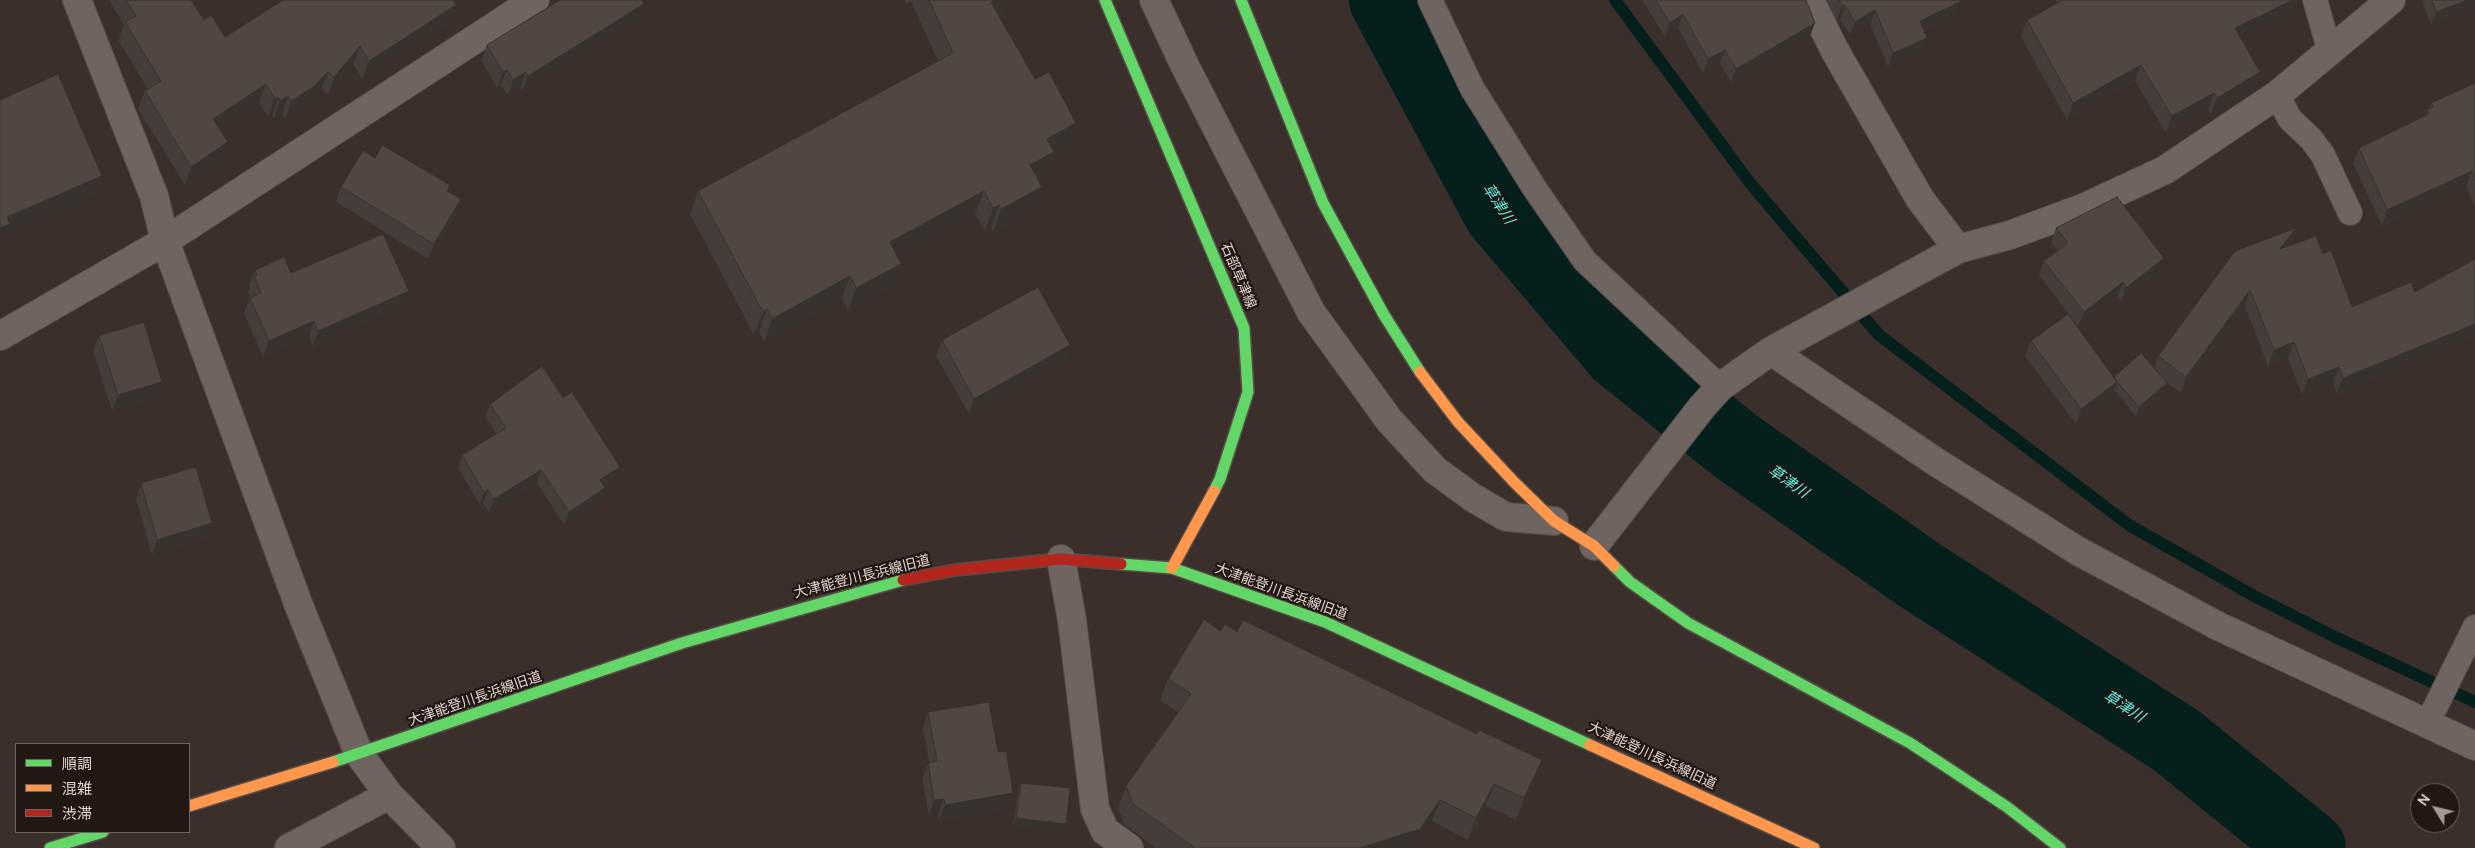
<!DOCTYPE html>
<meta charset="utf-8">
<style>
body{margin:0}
#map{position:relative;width:2475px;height:848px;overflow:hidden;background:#3a2f2a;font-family:Manrope,"Noto Sans JP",sans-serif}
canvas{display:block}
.legend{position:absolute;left:15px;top:743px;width:175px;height:90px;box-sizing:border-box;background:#211713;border:1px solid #6e635e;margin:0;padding:6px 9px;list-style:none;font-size:15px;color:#e2d4ce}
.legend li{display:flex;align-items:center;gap:10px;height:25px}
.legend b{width:25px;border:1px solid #6e635e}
.north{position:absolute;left:2410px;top:783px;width:50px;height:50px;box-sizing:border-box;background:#211713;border:1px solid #6e635e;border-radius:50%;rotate:306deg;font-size:14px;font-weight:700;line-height:20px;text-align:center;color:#e2d4ce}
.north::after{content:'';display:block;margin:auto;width:18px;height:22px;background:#a79a95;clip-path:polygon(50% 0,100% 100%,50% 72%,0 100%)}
</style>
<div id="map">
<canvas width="2475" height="848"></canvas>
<ul class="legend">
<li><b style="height:6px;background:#63d668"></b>順調</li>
<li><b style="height:6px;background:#ff974d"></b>混雑</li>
<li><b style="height:6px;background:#b3261e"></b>渋滞</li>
</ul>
<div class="north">N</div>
</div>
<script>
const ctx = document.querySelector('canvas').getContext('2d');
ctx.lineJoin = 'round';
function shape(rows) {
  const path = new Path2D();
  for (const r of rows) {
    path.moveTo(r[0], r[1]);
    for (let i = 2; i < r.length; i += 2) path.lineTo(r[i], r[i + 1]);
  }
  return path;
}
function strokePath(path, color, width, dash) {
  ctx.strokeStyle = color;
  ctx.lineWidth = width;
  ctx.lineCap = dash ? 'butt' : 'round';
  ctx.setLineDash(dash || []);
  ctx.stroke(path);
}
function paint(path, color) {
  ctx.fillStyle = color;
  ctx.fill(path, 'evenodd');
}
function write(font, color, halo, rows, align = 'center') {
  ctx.font = font + ' Manrope,"Noto Sans JP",sans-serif';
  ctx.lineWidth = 4.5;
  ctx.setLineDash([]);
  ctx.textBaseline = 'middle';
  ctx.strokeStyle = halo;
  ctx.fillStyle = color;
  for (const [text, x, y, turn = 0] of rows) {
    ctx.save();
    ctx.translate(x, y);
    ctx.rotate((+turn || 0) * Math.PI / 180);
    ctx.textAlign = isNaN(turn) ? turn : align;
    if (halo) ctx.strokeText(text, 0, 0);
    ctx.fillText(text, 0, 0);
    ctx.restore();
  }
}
strokePath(shape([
 [1615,0,1750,183,1879,335,2129,525,2254,596,2335,637,2475,702]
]), '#051f1d', 12);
strokePath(shape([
 [1386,0,1500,212,1620,353,1737,447,1918,574,2177,741,2309,848]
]), '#051f1d', 74);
const lane = shape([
 [1430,0,1472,88,1535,189,1585,261,1720,387],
 [2315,0,2330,52],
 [2277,95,2290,119,2311,139,2323,155,2350,213],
 [2427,724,2475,627]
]);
const street = shape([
 [77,0,154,196,165,241,299,606,359,754,389,795,441,848],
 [1154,0,1185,66,1311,312,1389,420,1435,470,1472,497,1506,517,1554,521],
 [1810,0,1834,49,1920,199,1958,249],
 [0,336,165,241,535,0],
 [1771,351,1936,462,2078,551,2218,626,2475,746],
 [1594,546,1702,407,1720,387,1771,351,1958,249,2010,235,2083,208,2165,170,2277,95,2391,0],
 [1061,559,1072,620,1095,809,1105,831,1129,848],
 [289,848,389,795]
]);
const fast = shape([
 [1105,0,1244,328,1248,392,1220,479,1214,491],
 [1241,0,1323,203,1384,315,1420,372],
 [1121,564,1172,568,1325,622,1590,745],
 [1614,566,1630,582,1688,623,1910,743,2007,807,2060,848],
 [333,762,682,643,903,580],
 [50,848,103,832]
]);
const slow = shape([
 [1420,372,1458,422,1514,482,1554,521,1594,546,1614,566],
 [1172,568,1214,491],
 [1590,745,1814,848],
 [189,806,333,762]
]);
const jam = shape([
 [903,580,955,570,1061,559,1121,564]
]);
strokePath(lane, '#574d48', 26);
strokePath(street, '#574d48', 30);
strokePath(fast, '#574d48', 14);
strokePath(slow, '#574d48', 14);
strokePath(jam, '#574d48', 14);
strokePath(lane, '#6e6561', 24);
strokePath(street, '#6e6561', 28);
strokePath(fast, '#63d668', 11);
strokePath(slow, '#ff974d', 11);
strokePath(jam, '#b3261e', 11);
paint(shape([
 [109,0,191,0,204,20,225,37,450,23,362,79,353,64,328,95,321,90,306,105,285,119,282,114,274,119,272,115,268,117,259,102,219,128,222,160,185,185,138,109,145,91,148,89,118,40,124,25],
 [905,0,1007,0,1000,18,1035,79,1076,123,1068,146,1054,153,1046,175,1038,179,1042,187,1034,210,993,232,991,228,985,231,975,214,897,256,893,286,848,311,842,299,764,342,759,332,754,335,690,214,698,191,938,61,911,1,906,3],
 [1642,0,1806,0,1810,36,1731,82,1720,63,1703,73,1678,28,1665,37],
 [1826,0,1960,0,1955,15,1924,30,1927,38,1922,51,1888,67,1870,24,1850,35,1840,19,1837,20],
 [2055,0,2300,0,2298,1,2293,14,2241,39,2260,72,2254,89,2211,114,2208,109,2166,133,2135,81,2067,120,2021,37,2027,20,2057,3],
 [2422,0,2475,0,2431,25],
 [644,4,639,19,522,91,520,88,508,95,501,85,497,88,481,61,487,45],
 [2475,83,2475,206,2466,187,2382,226,2353,163,2359,148,2425,116,2431,103],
 [341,187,448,192,461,199,456,214,428,259,336,202],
 [2056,228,2159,273,2121,302,2117,297,2078,326,2039,275,2044,261,2058,251,2051,243],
 [2296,228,2290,244,2288,246,2323,254,2352,307,2415,292,2475,259,2475,337,2470,339,2337,394,2333,383,2302,395,2288,358,2268,366,2245,306,2181,393,2165,381,2167,383,2164,391,2136,416,2114,390,2112,397,2076,424,2025,356,2031,341,2114,377,2154,369,2158,356],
 [255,270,291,273,409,291,403,306,313,346,309,337,263,357,244,313,250,298,251,298,248,292,250,288,249,285],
 [99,336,157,397,112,411,93,351],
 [942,340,1070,345,1065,360,969,414,936,356],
 [490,404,615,480,604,487,600,501,564,525,537,483,489,512,483,503,480,505,458,468,462,455,497,434,485,417],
 [141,483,212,523,207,538,152,555,136,499],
 [1220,631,1237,632,1542,760,1534,782,1516,820,1486,806,1468,840,1432,821,1414,848,1156,848,1125,825,1118,808,1126,786,1178,712,1160,700,1168,679],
 [928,712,998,752,1013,793,1008,809,939,821,938,814,929,816,922,778,929,762,923,728],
 [1021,783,1066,824,1063,832,1013,826,1018,791]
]), '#453d39');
paint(shape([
 [996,0,1007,0,1000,17,982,25,991,2],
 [2291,0,2300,0,2298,1,2293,14,2229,45,2235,28],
 [2468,0,2475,0,2475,9,2431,25,2436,12],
 [1960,2,1955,15,1915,34,1920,21],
 [644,4,639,19,522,91,528,76],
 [456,5,450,23,362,79,369,61],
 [1845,5,1840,19,1837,20,1842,6],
 [1875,10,1870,24,1850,35,1855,22],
 [1683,14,1678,28,1665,37,1670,23],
 [1815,23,1810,36,1731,82,1736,69],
 [1927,38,1922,51,1888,67,1893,53],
 [360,46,353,64,328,95,334,77],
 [1725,50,1720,63,1703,73,1708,59],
 [2141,65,2135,81,2067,120,2073,103],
 [507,70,501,85,497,88,503,72],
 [328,72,321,90,306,105,285,119,291,101],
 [526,72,520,88,508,95,513,80],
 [2260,72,2254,89,2211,114,2217,98],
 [266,84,259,102,207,137,213,119],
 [2214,93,2208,109,2166,133,2172,116],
 [288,96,282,114,274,119,280,101],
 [278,97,272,115,268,117,275,99],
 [1076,123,1068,146,1054,153,1046,175,1022,188,1030,165,1047,139],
 [228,142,222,160,185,185,191,167],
 [2472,171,2466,187,2382,226,2387,210],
 [102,176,95,196,6,234,3,244,0,245,0,228,7,217],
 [1042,187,1034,210,993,232,1001,209],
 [984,191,975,214,881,265,890,242],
 [461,199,456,214,428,259,434,244],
 [999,205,991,228,985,231,993,208],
 [2296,228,2290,244,2274,265,2280,249],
 [2164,258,2159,273,2121,302,2126,288],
 [901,264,893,286,848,311,856,288],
 [850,276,842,299,764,342,772,319],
 [2123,282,2117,297,2078,326,2084,312],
 [2250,290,2245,306,2181,393,2186,377],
 [409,291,403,306,313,346,318,331],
 [767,309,759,332,754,335,763,312],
 [314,321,309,337,263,357,269,341],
 [2475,324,2475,337,2470,339,2337,394,2343,378],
 [2294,342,2288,358,2268,366,2274,350],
 [1070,345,1065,360,969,414,974,399],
 [2339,367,2333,383,2302,395,2308,379],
 [162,382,157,397,112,411,118,395],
 [2117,382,2112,397,2076,424,2081,409],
 [2167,383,2164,391,2136,416,2139,407],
 [620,467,615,480,595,493,600,480],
 [541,470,537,483,489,512,494,499],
 [605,488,600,501,564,525,569,512],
 [488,490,483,503,480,505,484,492],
 [212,523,207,538,152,555,157,540],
 [1542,760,1534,782,1516,820,1524,798],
 [1494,784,1486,806,1468,840,1476,818],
 [1013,793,1008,809,939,821,945,805],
 [944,799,938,814,929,816,934,800],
 [1440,800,1432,821,1414,848,1360,848],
 [1016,818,1066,824,1063,832,1013,826]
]), '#38322e');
const building = shape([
 [126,0,191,0,204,20,211,15,225,37,283,0,453,0,456,5,369,61,360,46,334,77,328,72,313,87,291,101,288,96,280,101,278,97,275,99,266,84,213,119,228,142,191,167,145,91,161,81,125,22,136,16,126,0],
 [560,0,642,0,644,4,528,76,526,72,513,80,507,70,503,72,487,45,560,0],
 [929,0,996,0,991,2,1035,79,1049,72,1076,123,1047,139,1054,152,1030,165,1042,187,1001,209,999,205,993,208,984,191,890,242,901,264,856,288,850,276,772,319,767,309,763,312,698,191,953,53,929,0],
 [1656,0,1806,0,1815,23,1736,69,1725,50,1708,59,1683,14,1670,23,1656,0],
 [1839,0,1960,0,1960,2,1920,21,1927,38,1893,53,1875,10,1855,22,1845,5,1842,6,1839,0],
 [2063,0,2293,0,2235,28,2260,72,2217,98,2214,93,2172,116,2141,65,2073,103,2027,20,2063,0],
 [2432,0,2468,0,2436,12,2432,0],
 [58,74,102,176,7,217,10,224,0,228,0,100,58,74],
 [2475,83,2475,177,2472,171,2387,210,2359,148,2429,114,2427,110,2433,107,2431,103,2475,83],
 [382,145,450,185,447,191,461,199,434,244,341,187,363,150,375,158,382,145],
 [2117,197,2164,258,2126,288,2123,282,2084,312,2044,261,2068,243,2056,228,2117,197],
 [2296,228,2280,249,2316,236,2323,254,2331,250,2352,307,2411,282,2415,292,2475,259,2475,324,2343,378,2339,367,2308,379,2294,342,2274,350,2250,290,2186,377,2158,356,2235,251,2296,228],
 [383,234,409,291,318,331,314,321,269,341,250,298,261,293,254,277,257,275,255,270,284,257,291,273,383,234],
 [1038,287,1070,345,974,399,942,340,1038,287],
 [2068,314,2117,382,2081,409,2031,341,2068,314],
 [144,322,162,382,118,395,99,336,144,322],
 [2141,353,2167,383,2139,407,2117,382,2114,377,2141,353],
 [542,366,563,398,572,392,620,467,600,480,605,488,569,512,541,470,494,499,488,490,484,492,462,455,506,428,490,404,542,366],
 [196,467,212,523,157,540,141,483,196,467],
 [1204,619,1220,631,1225,624,1237,632,1243,620,1477,734,1479,730,1542,760,1524,798,1494,784,1476,818,1440,800,1420,829,1360,848,1195,848,1133,804,1126,786,1191,694,1168,679,1204,619],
 [989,702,998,752,1006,751,1013,793,945,805,944,799,934,800,928,763,937,761,928,712,989,702],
 [1021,783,1070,788,1066,824,1016,818,1021,783]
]);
paint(building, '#504742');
strokePath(building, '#38322e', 1);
write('14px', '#e2d4ce', '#211713', [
 ["石部草津線",1238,276,67],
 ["大津能登川長浜線旧道",862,577,-14],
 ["大津能登川長浜線旧道",1281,592,20],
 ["大津能登川長浜線旧道",475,699,-19],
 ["大津能登川長浜線旧道",1652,756,25]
]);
write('italic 15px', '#61ece4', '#211713', [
 ["草津川",1498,204,57],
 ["草津川",1788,482,35],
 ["草津川",2124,707,33]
]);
</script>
